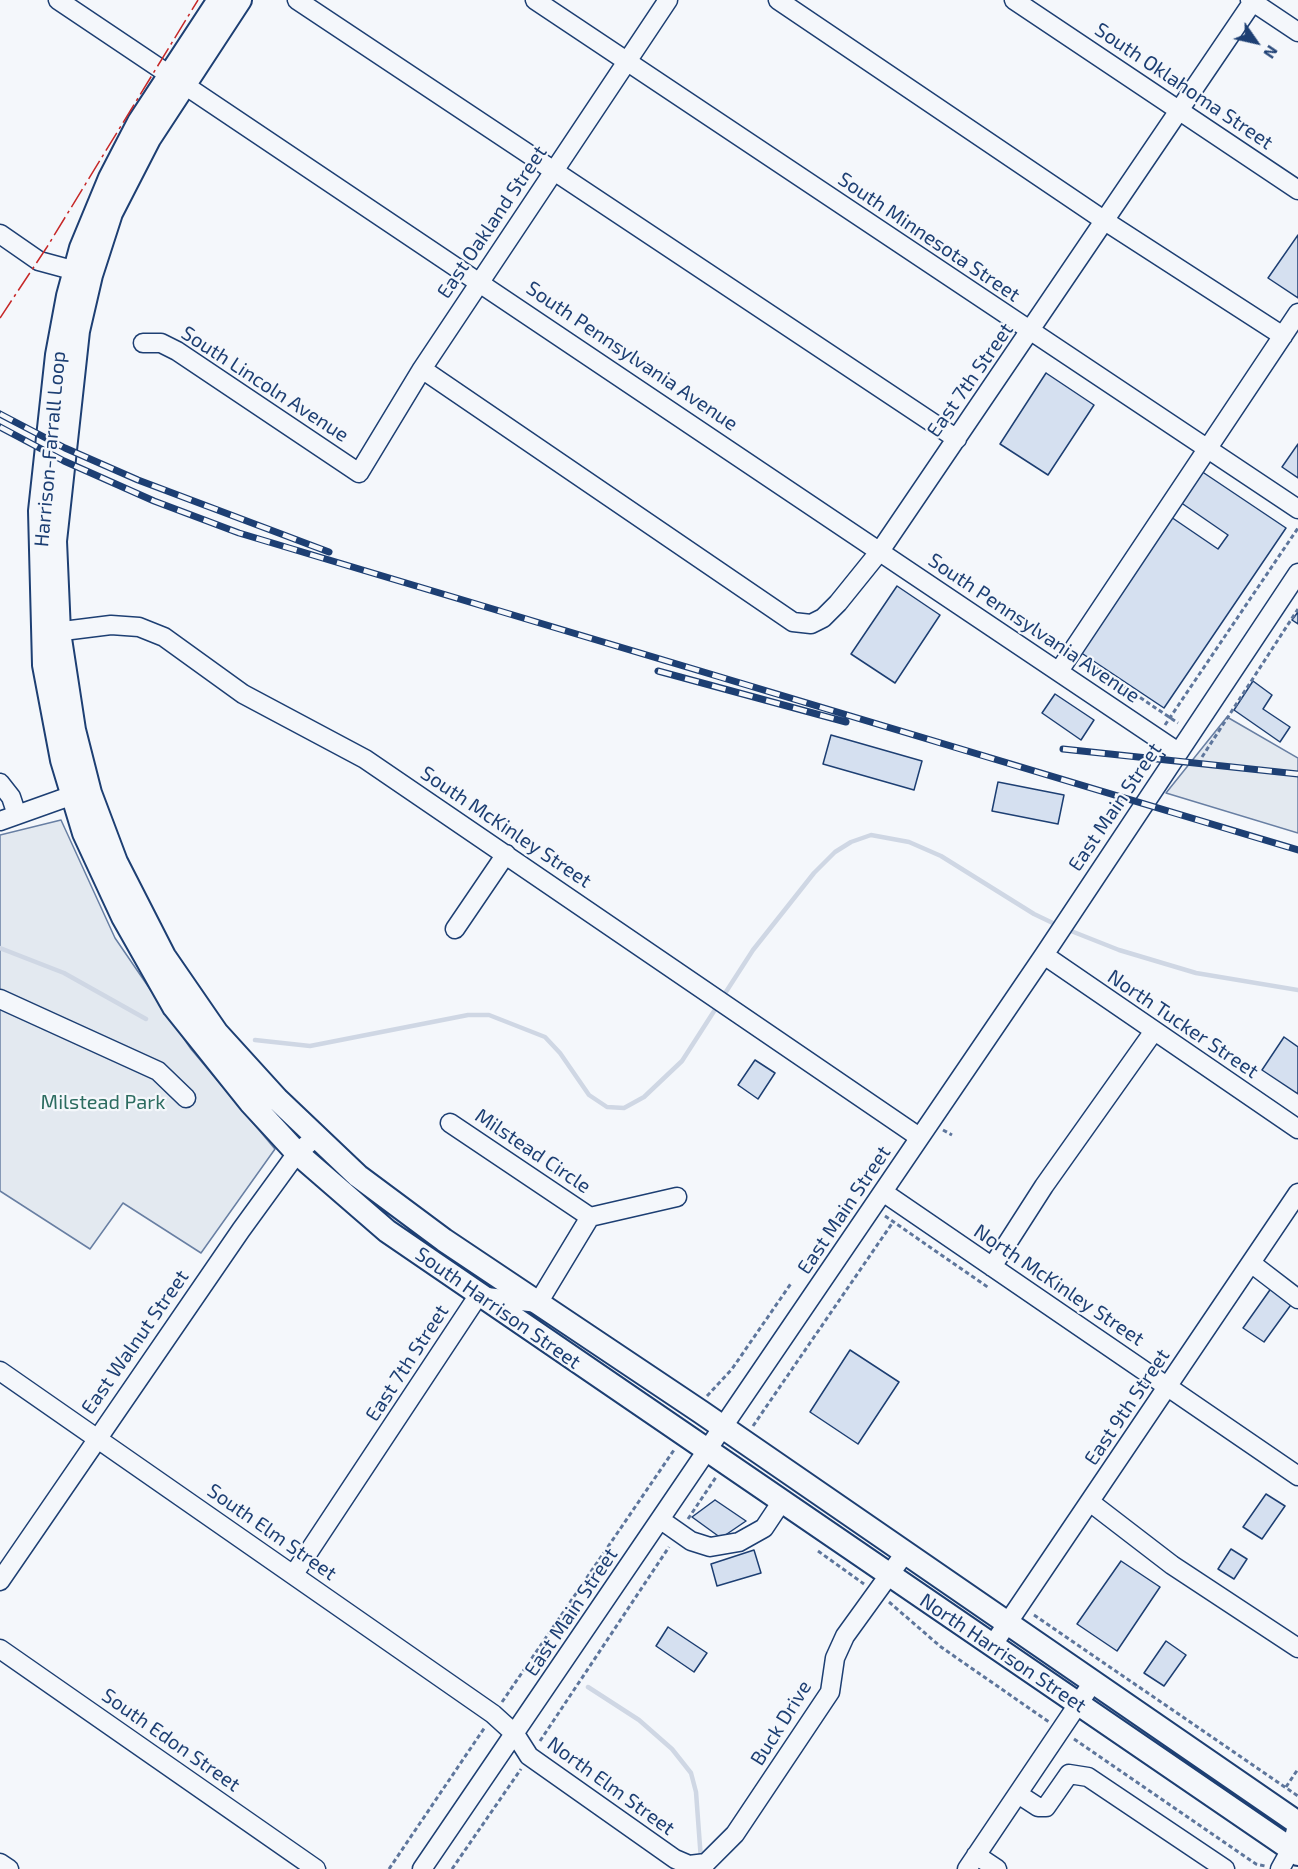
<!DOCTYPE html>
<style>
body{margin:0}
#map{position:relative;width:1298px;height:1869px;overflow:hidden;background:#f4f7fb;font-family:"Exo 2",sans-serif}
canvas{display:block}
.north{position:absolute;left:1226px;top:12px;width:60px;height:60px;-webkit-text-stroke:4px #f4f7fb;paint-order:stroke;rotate:124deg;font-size:16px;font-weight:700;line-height:24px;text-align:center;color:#1d3f73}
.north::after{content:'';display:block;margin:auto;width:21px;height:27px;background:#1d3f73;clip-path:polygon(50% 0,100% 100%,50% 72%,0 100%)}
</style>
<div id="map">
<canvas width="1298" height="1869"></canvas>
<div class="north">N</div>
</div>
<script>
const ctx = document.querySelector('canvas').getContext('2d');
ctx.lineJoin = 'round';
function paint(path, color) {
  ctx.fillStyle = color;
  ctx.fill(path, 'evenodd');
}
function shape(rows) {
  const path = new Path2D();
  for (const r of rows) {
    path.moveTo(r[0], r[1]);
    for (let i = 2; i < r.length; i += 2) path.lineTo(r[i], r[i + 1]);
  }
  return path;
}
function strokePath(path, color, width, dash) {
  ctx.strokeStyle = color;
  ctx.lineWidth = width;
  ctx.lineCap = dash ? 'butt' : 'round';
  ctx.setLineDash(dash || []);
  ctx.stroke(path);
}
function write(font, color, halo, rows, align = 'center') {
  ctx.font = font + ' "Exo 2",sans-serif';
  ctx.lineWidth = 4.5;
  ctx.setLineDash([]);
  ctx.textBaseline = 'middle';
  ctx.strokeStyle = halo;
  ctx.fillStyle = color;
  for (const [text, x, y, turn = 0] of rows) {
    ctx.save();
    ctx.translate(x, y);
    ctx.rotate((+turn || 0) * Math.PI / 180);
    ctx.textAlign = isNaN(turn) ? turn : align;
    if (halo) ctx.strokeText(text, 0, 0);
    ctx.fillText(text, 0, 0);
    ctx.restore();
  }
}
const green = shape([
 [1227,717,1298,758,1298,833,1166,793,1227,717],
 [61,820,115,938,191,1049,275,1149,201,1253,123,1203,90,1249,0,1191,0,835,61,820]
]);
paint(green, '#e3e9f0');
strokePath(green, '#687fa3', 1.5);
strokePath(shape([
 [1066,929,1119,950,1196,973,1298,990],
 [0,948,64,973,146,1019],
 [722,998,753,950,814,873,835,852,851,842,871,835,909,842,941,856,1034,914,1059,926],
 [255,1040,310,1046,468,1015,489,1015,545,1037,560,1053,589,1095,607,1107,624,1108,644,1097,682,1061,718,1005],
 [588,1687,639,1720,672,1749,691,1773,696,1792,701,1860]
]), '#cfd7e4', 4.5);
const building = shape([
 [1298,235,1298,298,1268,278,1298,235],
 [1046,373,1094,405,1048,475,1000,444,1046,373],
 [1298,444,1298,478,1282,467,1298,444],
 [1201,471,1286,528,1164,708,1080,652,1171,517,1218,549,1228,535,1180,502,1201,471],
 [897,586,940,615,895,683,851,654,897,586],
 [1298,612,1298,624,1292,620,1298,612],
 [1253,681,1272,695,1263,709,1290,727,1280,742,1234,710,1253,681],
 [1055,694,1094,720,1081,740,1042,713,1055,694],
 [831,735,922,761,914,790,823,764,831,735],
 [998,782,1064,795,1058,824,992,811,998,782],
 [1284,1037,1298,1047,1298,1094,1262,1070,1284,1037],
 [755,1060,775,1073,758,1099,738,1085,755,1060],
 [1272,1287,1293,1302,1264,1342,1243,1328,1272,1287],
 [850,1350,899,1382,858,1444,810,1412,850,1350],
 [1266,1494,1285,1506,1262,1539,1243,1527,1266,1494],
 [715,1500,746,1521,721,1538,692,1517,715,1500],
 [1231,1549,1247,1559,1234,1579,1218,1569,1231,1549],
 [754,1550,761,1573,717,1586,711,1564,754,1550],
 [1121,1561,1160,1587,1117,1651,1077,1624,1121,1561],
 [668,1627,707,1653,694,1672,656,1646,668,1627],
 [1166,1641,1186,1655,1164,1686,1144,1673,1166,1641]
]);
paint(building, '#d5e0f0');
strokePath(building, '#1d3f73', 1.5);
const minor = shape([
 [58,0,1178,752],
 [297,0,957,439],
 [535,0,1298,509],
 [778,0,1105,221,1283,336],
 [1014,0,1298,190],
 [1250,0,1298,32],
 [0,234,39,261,87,274],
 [143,343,161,343,177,351,359,473,422,369,668,0],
 [422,369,793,622,811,624,823,618,838,603,880,551,1254,0],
 [47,633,111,625,139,627,164,637,243,694,365,759,919,1137],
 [1059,671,1298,313],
 [0,783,11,797,17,815],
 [0,821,73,795,84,794],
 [455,929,506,854],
 [1044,955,1298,1129],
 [0,999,158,1071,186,1098],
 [450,1123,590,1217],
 [883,1192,1298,1476],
 [1251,1263,1298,1299],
 [992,1267,1044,1186,1154,1031],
 [0,1371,493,1714,515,1734,529,1756,675,1859,689,1865,706,1863,735,1834,830,1692,835,1658,845,1636,905,1553],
 [1090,1502,1172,1565,1298,1648],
 [661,1520,691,1541,710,1547,739,1542,764,1528,782,1501],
 [294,1574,478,1296,538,1303,590,1217,677,1197],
 [0,1581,241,1230,297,1153,316,1137],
 [992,1646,1298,1193],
 [0,1649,316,1869],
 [1018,1794,1038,1807,1046,1807,1069,1774,1088,1777,1225,1869],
 [976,1855,997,1869],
 [0,1863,9,1869],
 [422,1869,1044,955,1298,573],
 [967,1869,1093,1682],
 [1280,1869,1291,1849,1298,1822]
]);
const major = shape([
 [219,0,139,122,110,178,81,248,68,296,57,355,40,511,44,665,62,760,84,833,123,917,174,1007,250,1102,297,1153,387,1231,1298,1854],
 [240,0,149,139,111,213,91,275,78,331,55,541,59,632,74,730,90,793,116,862,164,956,217,1033,277,1099,358,1176,444,1240,701,1412,1298,1823]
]);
strokePath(minor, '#1d3f73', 21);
strokePath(major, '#1d3f73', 26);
strokePath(shape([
 [1084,660,1178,723],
 [1165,725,1298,528],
 [1202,757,1298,609],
 [943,1130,952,1135],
 [885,1216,989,1288],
 [707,1396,732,1369,792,1282],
 [753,1426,893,1222],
 [688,1519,716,1477],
 [818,1551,864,1584],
 [889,1602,941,1647,1049,1722],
 [1034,1615,1298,1796],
 [502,1702,674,1450],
 [1074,1739,1256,1864,1265,1866],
 [540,1741,669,1547],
 [1286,1787,1298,1769],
 [389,1869,485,1727],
 [452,1869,521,1769]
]), '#5e769c', 3, [4.5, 3]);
strokePath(minor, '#f4f7fb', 18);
strokePath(major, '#f4f7fb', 22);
const rail = shape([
 [0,414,65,448,138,480,329,552],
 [0,427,64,461,154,501,239,533,1298,850],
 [658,671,846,722],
 [1063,749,1298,774]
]);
strokePath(rail, '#1d3f73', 7);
strokePath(rail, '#f4f7fb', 4.5, [14]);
strokePath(shape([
 [0,318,47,247,198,0]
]), '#c62828', 1.5, [21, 4.5, 3, 4.5]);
write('20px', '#1d3f73', '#f4f7fb', [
 ["South Oklahoma Street",1184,86,34],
 ["East Oakland Street",492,222,-56],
 ["South Minnesota Street",929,237,34],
 ["South Pennsylvania Avenue",632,356,34],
 ["East 7th Street",970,380,-55],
 ["South Lincoln Avenue",265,384,33],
 ["Harrison-Farrall Loop",50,449,-85],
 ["South Pennsylvania Avenue",1034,628,34],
 ["East Main Street",1115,807,-56],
 ["South McKinley Street",506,827,34],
 ["North Tucker Street",1183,1024,34],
 ["Milstead Circle",533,1151,34],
 ["East Main Street",844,1210,-56],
 ["North McKinley Street",1059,1285,34],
 ["South Harrison Street",498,1308,35],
 ["East Walnut Street",135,1342,-55],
 ["East 7th Street",407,1363,-57],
 ["East 9th Street",1127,1407,-56],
 ["South Elm Street",272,1532,35],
 ["East Main Street",571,1612,-56],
 ["North Harrison Street",1003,1653,34],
 ["Buck Drive",781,1723,-58],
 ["South Edon Street",171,1740,35],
 ["North Elm Street",611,1786,36]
]);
write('20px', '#2c6c60', '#f4f7fb', [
 ["Milstead Park",103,1102]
]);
</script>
